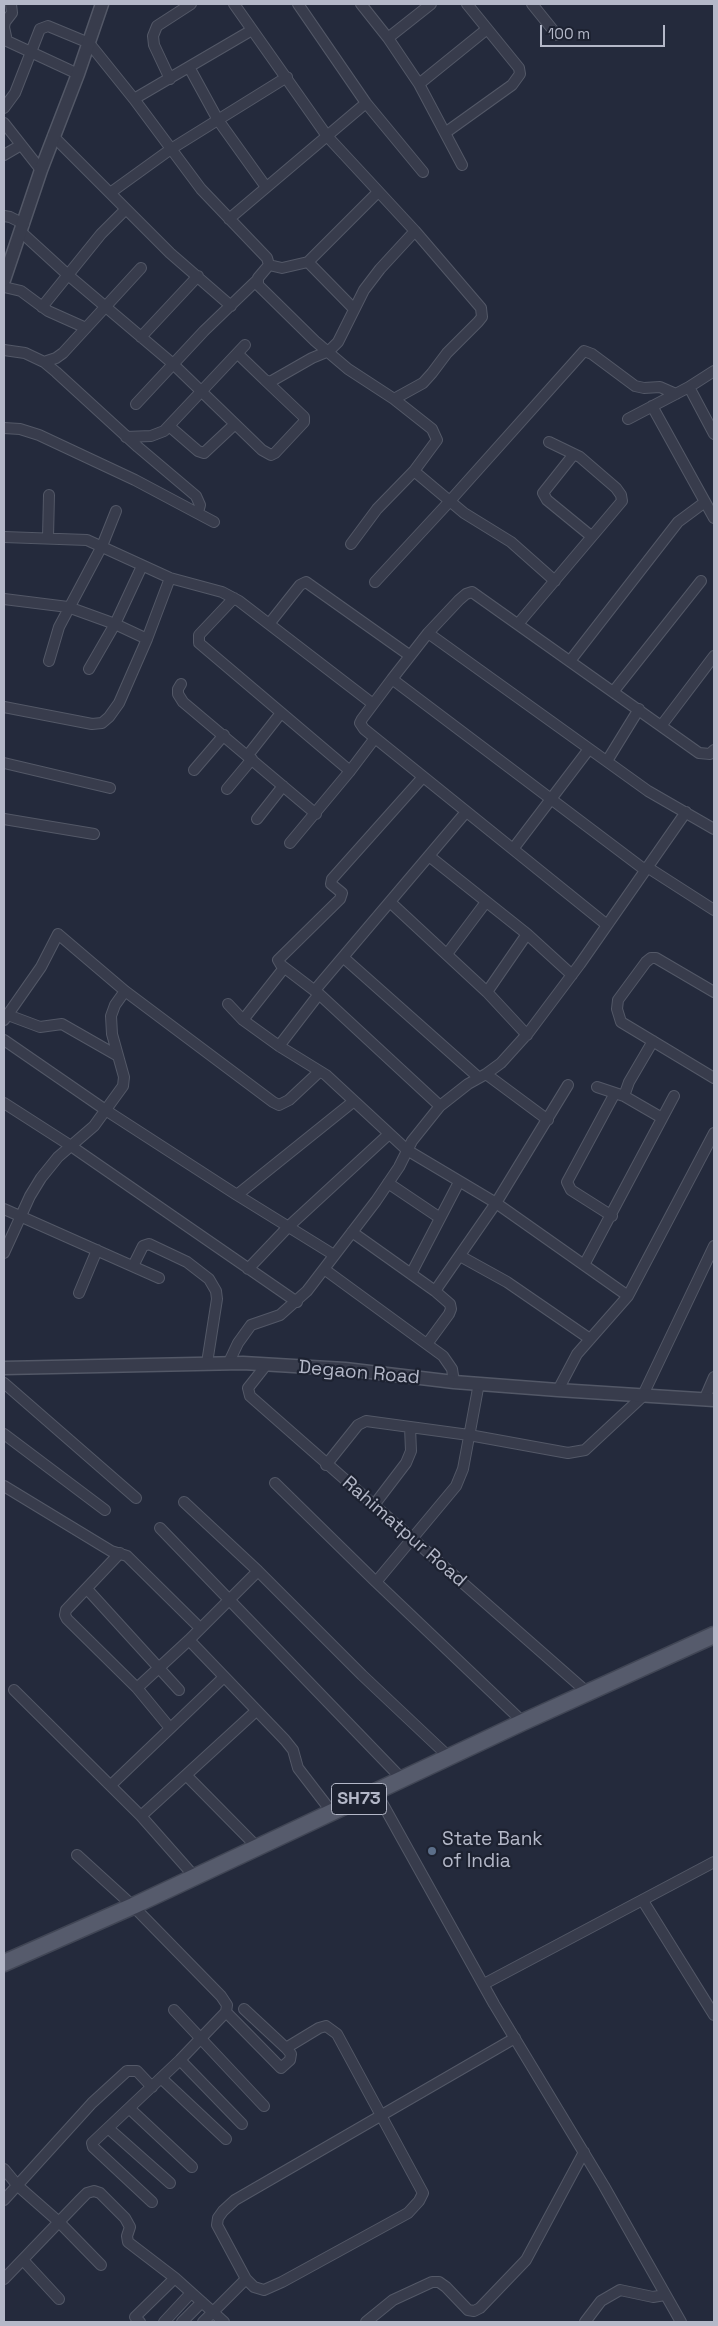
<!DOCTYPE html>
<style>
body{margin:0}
#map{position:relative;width:718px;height:2326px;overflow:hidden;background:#242a3c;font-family:"Space Grotesk",sans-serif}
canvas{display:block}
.frame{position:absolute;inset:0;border:5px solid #b4b8c8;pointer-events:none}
.scale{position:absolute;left:540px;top:25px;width:125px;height:22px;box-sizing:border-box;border:2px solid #b4b8c8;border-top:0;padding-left:6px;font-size:15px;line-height:18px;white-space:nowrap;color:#b4b8c8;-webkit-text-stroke:4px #1d2231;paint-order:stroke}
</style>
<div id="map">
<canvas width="718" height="2326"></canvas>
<div class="frame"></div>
<div class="scale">100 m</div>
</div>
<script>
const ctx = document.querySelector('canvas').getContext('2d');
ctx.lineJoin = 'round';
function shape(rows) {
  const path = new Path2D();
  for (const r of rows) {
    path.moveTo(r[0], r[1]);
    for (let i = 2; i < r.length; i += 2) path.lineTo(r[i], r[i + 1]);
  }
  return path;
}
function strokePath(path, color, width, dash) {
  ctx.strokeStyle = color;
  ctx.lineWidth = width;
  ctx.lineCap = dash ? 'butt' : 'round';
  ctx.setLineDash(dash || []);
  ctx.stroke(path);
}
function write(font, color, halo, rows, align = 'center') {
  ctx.font = font + ' "Space Grotesk",sans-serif';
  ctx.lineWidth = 4.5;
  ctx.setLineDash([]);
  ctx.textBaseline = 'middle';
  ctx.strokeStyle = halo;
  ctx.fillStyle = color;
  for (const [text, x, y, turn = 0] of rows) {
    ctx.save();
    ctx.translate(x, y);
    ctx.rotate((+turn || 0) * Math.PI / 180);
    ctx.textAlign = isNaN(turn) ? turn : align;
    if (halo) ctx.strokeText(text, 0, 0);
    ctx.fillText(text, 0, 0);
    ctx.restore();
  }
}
const minor = shape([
 [11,4,12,13,5,22,4,27,7,41,78,74],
 [234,4,327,136,415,231,481,308,482,317,478,322,447,353,432,373,423,383,394,399],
 [298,4,366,103,423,172],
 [361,4,388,38,419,84,462,165],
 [532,4,557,35],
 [388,38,431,4],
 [189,67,218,120,266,187],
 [170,79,154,45,153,36,157,26,191,4],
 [419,84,487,29],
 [134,99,252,30],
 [4,108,15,93,40,29,48,26,89,43,134,99,201,189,267,258,269,265,258,278,258,285,315,341,348,369,394,399,432,429,437,440,414,471],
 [4,123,41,170],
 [445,133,512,85,520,74,519,68,467,4],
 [53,136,170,253,231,306],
 [4,155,21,145],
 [110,193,171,149,287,77],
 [4,216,10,217,24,224],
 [229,219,366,103],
 [21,232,68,275,172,363,262,450,271,455,275,453,304,422,304,417,265,380],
 [308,262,354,309],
 [269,265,282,268,308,262,378,192],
 [4,287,21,291,48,311,86,328],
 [42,307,101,234,126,209],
 [141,337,198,276],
 [4,350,25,353,44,362,56,372,138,447,196,496,200,505,198,512],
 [238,354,265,380,270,382,312,358,329,351,338,342,364,290,380,269,415,231],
 [44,362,56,358,63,353,141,268],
 [689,387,714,434],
 [136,404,204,331,256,281],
 [652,406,714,518],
 [628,419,689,387,714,371],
 [169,426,198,451,204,453,235,424],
 [4,428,20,429,39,435,135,480,214,522],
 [126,437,151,436,164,431,245,345],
 [574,454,543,493,547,500,591,536],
 [4,537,87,540,170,578,222,592,239,601,373,704],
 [48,537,49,495],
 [351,544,377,509,414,471,464,513,511,542,555,581],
 [375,582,449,502,584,351,592,354,635,386,644,388,660,387,676,394],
 [234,598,199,635,199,643,350,771],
 [4,599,68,607,115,624,147,639],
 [269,624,300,585,306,582,409,655],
 [518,624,622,501,621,495,616,488,580,457,549,442],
 [428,633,648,791,714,829],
 [49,661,59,627,102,546,116,511],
 [570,661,678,522,705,502],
 [89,669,115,624,142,566],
 [392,679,362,719,360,723,364,729,607,925],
 [181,684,178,689,178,694,183,702,316,814],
 [613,692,701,581],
 [4,707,92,724,102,723,109,717,119,703,147,639,170,578],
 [661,726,714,656],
 [248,755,281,713],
 [607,761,639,709],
 [4,763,110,788],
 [194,770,224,735],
 [423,777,332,879,331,884,342,893,340,899,278,960,281,965,319,994,440,1106],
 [227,789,252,759],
 [4,819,94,834],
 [257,819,283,786],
 [290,843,350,771,375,738],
 [513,849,589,749],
 [429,856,527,934,572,975],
 [647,867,714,910],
 [645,870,392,679,428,633,459,600,466,594,472,592,699,753,710,754,714,750],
 [390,902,487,992,527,1035],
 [447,954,486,902],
 [344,958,478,1077],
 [315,990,466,812],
 [487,992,527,934],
 [714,992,656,958,651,958,646,962,618,1000,617,1009,621,1022,714,1078],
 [228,1004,243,1020,279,1046,326,1075,407,1150,496,1203,628,1296],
 [8,1015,40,1027,62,1024,118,1056],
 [4,1020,41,967,58,934,125,991,273,1102,279,1105,289,1100,319,1072],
 [243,1020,284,968],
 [4,1040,107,1111,237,1195,354,1101],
 [279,1046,319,994],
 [486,1074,548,1120],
 [597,1087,624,1096,662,1118],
 [624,1096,629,1082,653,1041],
 [4,1103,71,1146,297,1302],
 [388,1183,440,1218],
 [237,1195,334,1255],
 [4,1209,159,1278],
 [612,1216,571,1190,567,1182,615,1093],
 [352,1232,435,1291,450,1304,451,1309,449,1314,427,1344],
 [4,1253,30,1196,41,1178,58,1157,94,1126,123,1086,124,1077,112,1034,111,1016,115,1005,125,991],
 [460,1256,507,1282,590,1339],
 [584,1265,674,1096],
 [133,1266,143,1246,149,1244,187,1262,209,1279,216,1291,217,1299,207,1363],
 [248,1269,288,1227,389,1134],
 [324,1269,443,1356,452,1369,454,1382],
 [411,1274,459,1182],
 [435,1291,496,1203,568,1085],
 [79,1293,97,1250],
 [229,1362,238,1343,251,1325,280,1315,307,1291,376,1201,399,1167,412,1141,440,1106,468,1084,486,1074,501,1063,529,1032,580,964,686,812],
 [267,1364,248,1388,250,1396,588,1693],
 [4,1383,136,1498],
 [479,1383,463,1469,456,1486,376,1582,523,1722],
 [558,1390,577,1354,628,1296,714,1133],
 [704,1400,714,1377],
 [4,1434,105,1510],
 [326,1465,358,1425,366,1421,469,1435,568,1453,585,1450,642,1397,714,1246],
 [275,1483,376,1582],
 [4,1486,111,1551,127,1556,200,1628],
 [374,1505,406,1463,411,1451,410,1427],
 [160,1528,402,1779],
 [120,1553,66,1610,65,1615,67,1619,137,1688],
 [258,1571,362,1675,449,1757],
 [87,1589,179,1690],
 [189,1640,285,1740,293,1750,298,1768,331,1811],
 [14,1690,141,1816,194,1876],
 [170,1728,137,1688,189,1640,258,1571,184,1502],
 [111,1785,224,1677],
 [376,1792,494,2004,604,2186,681,2322],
 [141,1816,186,1775],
 [256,1846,186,1775,256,1711],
 [77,1855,133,1906,221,1996,227,2005,226,2012,281,2068,290,2060,291,2054,286,2048],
 [643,1901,714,2015],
 [484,1984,714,1862],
 [174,2010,264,2106],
 [180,2060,242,2124],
 [161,2078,226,2139],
 [130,2109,192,2167],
 [108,2128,170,2183],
 [4,2169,18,2186,59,2222,101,2265],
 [4,2200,92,2103,127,2071,137,2071,152,2087],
 [152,2202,93,2147,92,2143,180,2060,226,2012],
 [23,2260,59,2299],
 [4,2279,80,2200,87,2193,94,2191,100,2193,125,2218,130,2227,127,2236,128,2242,175,2278,224,2322],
 [246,2279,217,2225,218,2218,223,2211,235,2200,515,2038],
 [140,2322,135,2317,175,2278],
 [164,2322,191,2293],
 [182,2322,202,2302],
 [203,2322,246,2279,254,2287,264,2290,282,2282,408,2213,419,2201,423,2193,337,2034,326,2026,319,2028,286,2048,244,2009],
 [366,2322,393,2300,432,2282,439,2282,446,2287,468,2310,474,2311,480,2308,526,2260,584,2152],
 [585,2322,601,2301,620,2290,653,2297,665,2295]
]);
const tertiary = shape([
 [4,280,41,170,78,74,102,4],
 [4,1368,243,1363,345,1369,454,1382,558,1390,714,1400]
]);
const primary = shape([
 [4,1963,133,1906,523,1722,714,1635]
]);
strokePath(minor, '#535867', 12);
strokePath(tertiary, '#535867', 15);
strokePath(primary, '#414655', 19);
strokePath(minor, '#383c4c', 10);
strokePath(tertiary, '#383c4c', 12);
strokePath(primary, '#565b6c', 16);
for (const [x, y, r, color] of [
 [432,1851,5,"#5c6f8a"]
]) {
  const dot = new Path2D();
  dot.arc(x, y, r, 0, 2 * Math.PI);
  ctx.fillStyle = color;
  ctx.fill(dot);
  strokePath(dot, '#1d2231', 2);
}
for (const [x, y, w] of [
 [359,1799,55]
]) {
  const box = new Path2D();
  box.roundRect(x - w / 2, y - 15.5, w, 31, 4);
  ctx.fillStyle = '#1d2231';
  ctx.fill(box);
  strokePath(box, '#b4b8c8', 1);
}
write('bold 18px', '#b4b8c8', null, [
 ["SH73",359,1799]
]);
write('19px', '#b4b8c8', '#1d2231', [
 ["Degaon Road",359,1373,5],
 ["Rahimatpur Road",404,1532,41]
]);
write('19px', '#b4b8c8', '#1d2231', [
 ["State Bank",442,1840],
 ["of India",442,1862]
], 'left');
</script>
